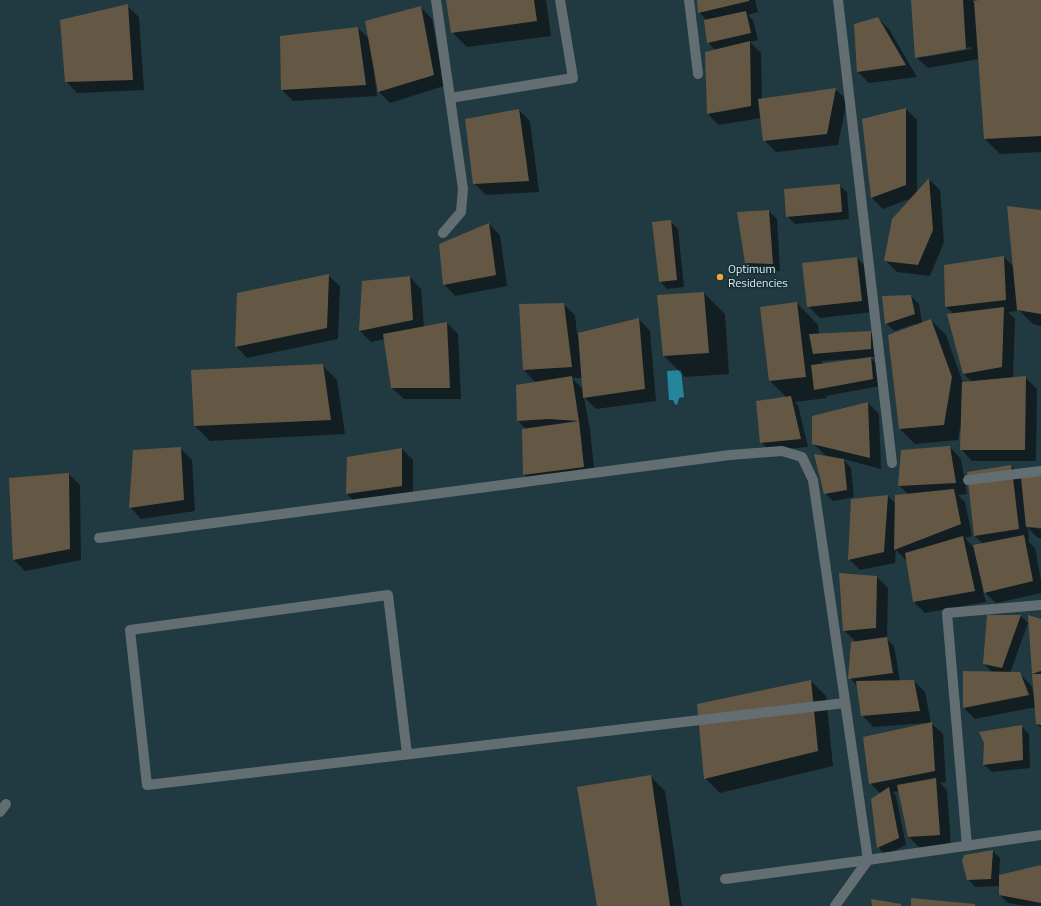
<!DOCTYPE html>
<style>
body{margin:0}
canvas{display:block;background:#213940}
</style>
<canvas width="1041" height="906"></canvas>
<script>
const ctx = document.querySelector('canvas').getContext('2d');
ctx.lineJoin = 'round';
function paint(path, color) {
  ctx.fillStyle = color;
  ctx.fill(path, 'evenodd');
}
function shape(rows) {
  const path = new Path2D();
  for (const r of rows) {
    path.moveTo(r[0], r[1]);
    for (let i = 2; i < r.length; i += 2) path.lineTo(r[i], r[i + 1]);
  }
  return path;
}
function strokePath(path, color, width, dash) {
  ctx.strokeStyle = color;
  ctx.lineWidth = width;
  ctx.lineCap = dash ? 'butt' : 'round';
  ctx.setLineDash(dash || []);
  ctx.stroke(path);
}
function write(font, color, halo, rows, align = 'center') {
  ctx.font = font + ' "Titillium Web",sans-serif';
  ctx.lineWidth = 3;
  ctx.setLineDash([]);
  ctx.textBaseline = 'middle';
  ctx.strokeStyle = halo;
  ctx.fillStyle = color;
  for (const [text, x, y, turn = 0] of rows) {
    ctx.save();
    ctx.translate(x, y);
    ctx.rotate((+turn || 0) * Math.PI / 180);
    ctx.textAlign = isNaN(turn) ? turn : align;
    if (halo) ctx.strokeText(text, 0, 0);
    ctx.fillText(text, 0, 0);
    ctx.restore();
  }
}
paint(shape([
 [681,370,684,397,679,398,677,405,675,404,673,400,669,400,667,371]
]), '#25859d');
paint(shape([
 [447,0,546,0,551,36,467,47,452,32],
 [698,0,755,0,758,12,748,15,753,20,758,40,750,42,761,53,762,99,835,89,847,100,838,145,776,152,764,140,761,118,719,125,708,114,716,51,708,42,707,21,699,12],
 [912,0,973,0,973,2,983,0,1041,0,1041,152,1000,154,985,139,979,59,928,68,916,57],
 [971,47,972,49,925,57,925,55],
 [127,6,139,17,144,90,77,93,66,81],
 [421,7,432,19,444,86,390,103,379,92,375,72,374,72,377,96,293,101,282,90,358,28,370,40],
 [878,18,889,29,917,77,869,83,858,72],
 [906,109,917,120,917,192,929,179,940,190,944,242,930,276,897,272,885,260,912,198,883,209,872,198,863,120],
 [519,110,530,121,539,192,486,195,474,183],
 [839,185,847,192,849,219,795,224,787,216],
 [769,211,777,219,780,271,753,270,746,262,739,213],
 [1041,211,1041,326,1033,324,1017,308,1017,311,1008,312,1015,319,1013,378,1025,377,1037,389,1036,461,972,461,961,449,962,428,960,428,958,440,915,444,900,429,916,326,915,324,894,331,886,323,911,296,919,304,922,323,931,320,946,335,963,383,972,382,963,373,954,314,946,307,1004,257,1014,267],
 [670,221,678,229,684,287,667,289,660,281],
 [489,224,500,235,507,286,455,296,444,284],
 [857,258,868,269,873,312,820,318,808,306],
 [328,275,340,286,338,339,247,358,236,346],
 [410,277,421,289,424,327,447,323,458,334,461,399,404,399,392,388,385,339,371,342,360,331,363,282],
 [704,293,725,314,729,374,685,377,663,355],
 [797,303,818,325,819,334,871,332,878,340,878,357,870,357,878,365,880,386,826,396,827,398,795,402,798,405,808,447,769,450,761,442,787,398,770,381,761,308],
 [851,359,852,360,823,364,822,361],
 [563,304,575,315,577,334,639,319,650,331,656,401,596,409,584,397,590,429,595,478,535,486,524,474,526,429,518,421,536,383,524,370],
 [572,378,583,378,584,390],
 [322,365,337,380,345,434,210,441,195,426],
 [868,403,879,414,881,469,843,459,851,468,854,497,833,501,825,493,833,457,825,455,813,443,813,417],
 [950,447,961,459,967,494,958,495,965,502,972,536,965,538,975,549,983,544,975,536,1011,466,1017,472,1041,468,1041,527,1035,526,1035,528,1041,529,1041,538,1038,538,1028,528,1029,540,1028,541,1035,548,1041,580,1041,593,996,603,983,591,986,602,925,613,914,602,907,561,896,550,895,563,860,570,849,559,888,496,896,504,909,495,899,485],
 [180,448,192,460,195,511,141,519,130,507],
 [402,449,413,460,413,497,358,505,347,494],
 [69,474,80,485,81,560,25,571,14,560,10,479],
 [877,577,888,588,887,639,894,646,900,681,914,681,925,692,931,723,943,734,946,782,940,783,947,790,951,846,920,848,909,837,899,791,893,792,896,796,906,845,885,855,878,847,881,794,870,783,925,724,925,723,873,727,862,715,857,686,850,678,856,642,844,630],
 [1021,616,1028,623,1010,673,1019,673,1031,685,1034,693,1029,616,1041,620,1041,728,1037,724,1036,707,975,719,964,708,993,673,984,664],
 [811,681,826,696,833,766,720,793,705,778,698,704],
 [1021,726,1029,734,1030,768,992,772,984,765],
 [650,776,665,791,682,906,598,906],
 [993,851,1000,858,999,876,1041,866,1041,906,1026,906,1008,903,1000,895,1000,886,975,887,968,879]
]), '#0007');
paint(shape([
 [446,0,534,0,537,21,451,33],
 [697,0,749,0,749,1,698,13],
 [911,0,963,0,966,49,915,58],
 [979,0,1041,0,1041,136,984,139,974,1],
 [128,4,133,80,65,82,60,20],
 [421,6,434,75,378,92,365,21],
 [746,11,751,33,707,43,704,20],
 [878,17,906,65,857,72,854,24],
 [358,27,366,85,281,90,280,36],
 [750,41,751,106,707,114,705,52],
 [836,88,827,134,763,141,758,99],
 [906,108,906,185,871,198,862,119],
 [519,109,529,181,473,184,465,119],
 [929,178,933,230,918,265,884,261,892,219],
 [840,184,842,212,786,217,784,189],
 [1007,206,1041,210,1041,314,1017,310],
 [769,210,773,264,745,263,737,212],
 [671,220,677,280,659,282,652,222],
 [489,223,496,275,443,285,439,244],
 [1004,256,1006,300,945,307,944,265],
 [857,257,862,301,807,307,802,263],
 [329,274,327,328,235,347,237,293],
 [410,276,413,320,359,331,362,281],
 [704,292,709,353,663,356,657,295],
 [911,295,915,314,885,324,882,296],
 [797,302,806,377,769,381,760,307],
 [564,303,572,367,523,370,519,304],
 [1004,307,1002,367,963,374,947,314],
 [639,318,645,389,583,398,578,333],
 [931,319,952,377,944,425,899,429,888,335],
 [447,322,450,388,391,388,383,334],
 [871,331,871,349,813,354,809,334],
 [871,357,873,379,814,390,811,365],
 [323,364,331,420,194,426,191,370],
 [572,376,579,421,549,419,517,421,516,385],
 [1026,376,1025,450,960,450,962,382],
 [791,396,801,439,760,443,756,401],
 [868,402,870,458,812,444,812,416],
 [579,421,584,467,523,475,522,429],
 [950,446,956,483,898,486,901,450],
 [181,447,184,500,129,508,133,450],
 [402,448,402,486,346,494,347,457],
 [814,454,844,459,847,490,824,494],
 [1011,465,1012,472,1041,467,1041,528,1026,527,1021,478,1013,478,1019,529,974,536,967,472],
 [69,473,70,549,13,560,9,478],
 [954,489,961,524,894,550,895,495],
 [888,495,884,552,848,560,851,499],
 [1024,535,1033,581,984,593,973,545],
 [963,536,975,591,913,602,905,553],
 [839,573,877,576,876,628,843,631],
 [987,615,1021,615,1002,668,983,664],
 [1028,615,1041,619,1041,671,1032,674],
 [887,637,893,673,848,679,851,642],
 [963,671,1020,672,1029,695,963,708],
 [1032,674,1041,674,1041,725,1036,724],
 [811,680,818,751,704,779,697,704],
 [914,680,920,711,861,716,856,681],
 [932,722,935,771,869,784,863,737],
 [1022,725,1023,760,983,765,984,743,979,732],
 [651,775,670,906,597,906,577,787],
 [936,778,940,835,908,837,897,785],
 [889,787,899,838,877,848,871,799],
 [993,850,991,879,967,880,962,861,964,855],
 [1041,865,1041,903,999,895,999,875],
 [911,898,975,904,975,906,911,906],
 [871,899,901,904,901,906,872,906]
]), '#645845');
strokePath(shape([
 [968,480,1041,471]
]), '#636e72', 10);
strokePath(shape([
 [436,0,463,189,461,212,443,233],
 [689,0,698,74],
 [838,0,892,463],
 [450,98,573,78,560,0],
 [99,538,730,455,782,451,802,457,813,480,868,860,725,879],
 [407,754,388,595,130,630,147,785,845,703],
 [0,812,6,804],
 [967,846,947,613,1041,605]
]), '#636e72', 10);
strokePath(shape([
 [835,906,868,860,1041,835]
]), '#636e72', 10);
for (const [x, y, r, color] of [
 [720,277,4,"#eaaa39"]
]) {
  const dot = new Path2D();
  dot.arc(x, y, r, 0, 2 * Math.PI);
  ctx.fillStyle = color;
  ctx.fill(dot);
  strokePath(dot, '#162f36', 1.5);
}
write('12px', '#ddecf0', '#162f36', [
 ["Optimum",728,270],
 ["Residencies",728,284]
], 'left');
</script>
